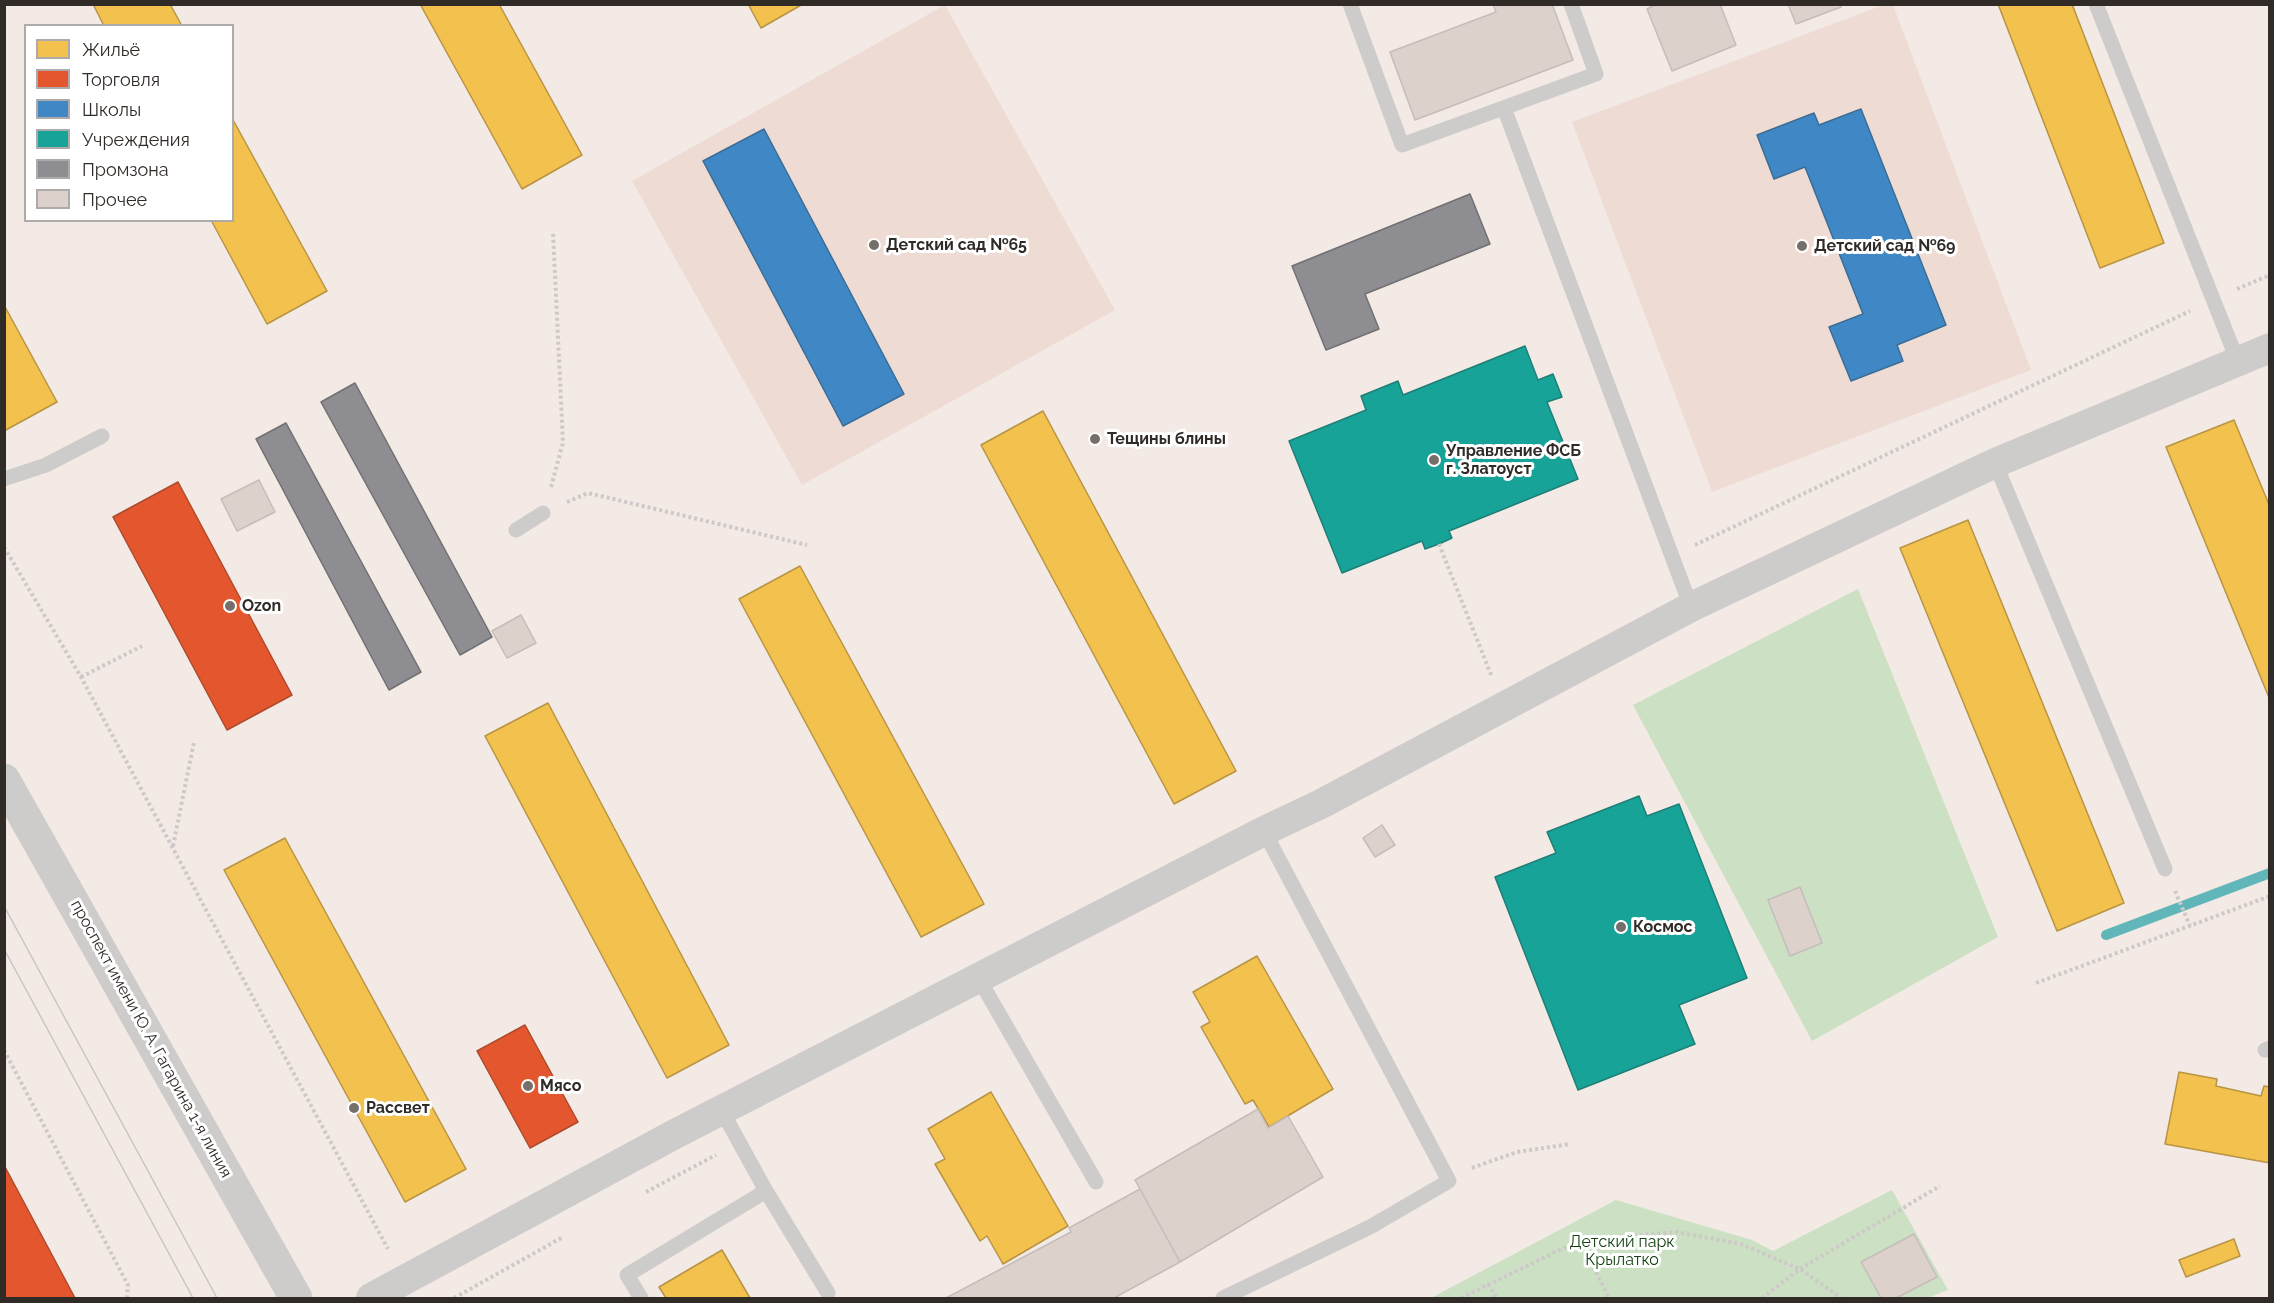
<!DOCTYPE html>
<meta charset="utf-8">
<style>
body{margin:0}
#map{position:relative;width:2274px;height:1303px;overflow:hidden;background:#f3e9e5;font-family:Raleway,sans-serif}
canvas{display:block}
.frame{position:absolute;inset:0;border:6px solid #312b28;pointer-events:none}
.legend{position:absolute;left:24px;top:24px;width:210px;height:198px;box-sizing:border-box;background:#fff;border:2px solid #adaaa9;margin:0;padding:8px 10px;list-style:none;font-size:18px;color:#312b28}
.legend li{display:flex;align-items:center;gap:12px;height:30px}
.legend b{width:30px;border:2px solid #adaaa9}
</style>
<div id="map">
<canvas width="2274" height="1303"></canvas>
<div class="frame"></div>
<ul class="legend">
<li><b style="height:16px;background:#f2c14e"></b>Жильё</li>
<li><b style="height:16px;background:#e4572e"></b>Торговля</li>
<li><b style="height:16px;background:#3f88c5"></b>Школы</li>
<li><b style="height:16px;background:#17a398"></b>Учреждения</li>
<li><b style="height:16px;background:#8d8d92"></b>Промзона</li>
<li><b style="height:16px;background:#ddd1cc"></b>Прочее</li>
</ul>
</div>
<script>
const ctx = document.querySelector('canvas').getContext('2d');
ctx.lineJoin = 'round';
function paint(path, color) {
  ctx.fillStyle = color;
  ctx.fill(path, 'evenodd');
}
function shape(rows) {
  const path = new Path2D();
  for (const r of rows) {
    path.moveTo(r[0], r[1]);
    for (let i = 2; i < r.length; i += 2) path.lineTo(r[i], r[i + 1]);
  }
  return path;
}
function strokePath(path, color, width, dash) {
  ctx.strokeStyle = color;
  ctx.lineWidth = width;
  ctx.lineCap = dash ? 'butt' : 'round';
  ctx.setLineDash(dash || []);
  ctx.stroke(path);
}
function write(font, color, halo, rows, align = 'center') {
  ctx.font = font + ' Raleway,sans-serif';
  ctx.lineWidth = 6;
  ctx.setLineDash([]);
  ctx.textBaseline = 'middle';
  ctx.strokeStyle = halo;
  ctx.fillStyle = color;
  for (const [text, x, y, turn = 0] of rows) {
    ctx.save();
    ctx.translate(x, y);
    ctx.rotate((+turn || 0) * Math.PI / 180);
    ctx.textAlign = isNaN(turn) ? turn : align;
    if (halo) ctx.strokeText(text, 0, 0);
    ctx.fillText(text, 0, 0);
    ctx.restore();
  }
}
paint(shape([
 [945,5,1115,310,802,485,632,181],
 [1883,5,1893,5,2031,370,1712,492,1572,122]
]), '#eedcd4');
paint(shape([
 [1858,589,1998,937,1812,1041,1633,705],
 [1892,1190,1948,1290,1927,1298,1431,1298,1616,1200,1752,1240,1773,1251]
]), '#cce0c3');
const homes = shape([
 [93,4,170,4,182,26,104,26,93,4],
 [420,4,499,4,582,155,522,189,420,4],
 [748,4,803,4,761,28,748,4],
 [1998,4,2072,4,2164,243,2100,268,1998,4],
 [232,118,327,291,267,324,211,220,232,220,232,118],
 [4,305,57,402,4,431,4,305],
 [1043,411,1236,771,1174,804,981,445,1043,411],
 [2234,420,2270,507,2270,700,2166,447,2234,420],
 [1968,520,2124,903,2057,931,1900,548,1968,520],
 [800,566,984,904,921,937,739,599,800,566],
 [548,703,729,1045,667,1078,485,736,548,703],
 [285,838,466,1169,405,1202,224,870,285,838],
 [1257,956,1333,1089,1269,1127,1253,1100,1245,1104,1201,1027,1210,1022,1193,992,1257,956],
 [2179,1072,2217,1079,2216,1086,2261,1096,2264,1086,2270,1087,2270,1163,2165,1144,2179,1072],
 [991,1092,1068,1226,1003,1264,987,1236,980,1241,935,1164,945,1159,928,1129,991,1092],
 [2234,1239,2240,1256,2186,1277,2179,1260,2234,1239],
 [722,1250,750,1298,666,1298,659,1287,722,1250]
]);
paint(homes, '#f2c14e');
strokePath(homes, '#b89443', 1.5);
const shops = shape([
 [178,482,292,695,227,730,113,517,178,482],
 [525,1025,578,1122,530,1148,477,1051,525,1025],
 [4,1165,75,1298,4,1298,4,1165]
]);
paint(shops, '#e4572e');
strokePath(shops, '#ae4a2c', 1.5);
const schools = shape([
 [1861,109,1946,325,1897,345,1903,361,1851,381,1829,327,1863,314,1805,167,1774,179,1757,135,1814,113,1819,125,1861,109],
 [764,129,904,394,843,426,703,161,764,129]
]);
paint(schools, '#3f88c5');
strokePath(schools, '#3b6c96', 1.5);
const public = shape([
 [1525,346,1538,380,1553,374,1562,397,1547,402,1578,479,1449,531,1452,538,1439,544,1425,549,1422,541,1342,573,1289,441,1366,410,1361,396,1398,381,1403,395,1525,346],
 [1639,796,1647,816,1679,804,1747,978,1679,1005,1695,1044,1578,1090,1495,877,1556,853,1547,832,1639,796]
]);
paint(public, '#17a398');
strokePath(public, '#1f7f76', 1.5);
const industry = shape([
 [1470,194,1490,244,1365,294,1379,329,1326,350,1292,266,1470,194],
 [355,383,492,637,460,655,321,402,355,383],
 [286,423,421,672,389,690,256,439,286,423]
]);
paint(industry, '#8d8d92');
strokePath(industry, '#717072', 1.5);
strokePath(shape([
 [2106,935,2270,873]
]), '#60b6b8', 10);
const building = shape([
 [1493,4,1552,4,1573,60,1415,120,1390,52,1496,12,1493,4],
 [1657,4,1720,4,1736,45,1672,71,1647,9,1657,4],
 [1788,4,1840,4,1841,7,1796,24,1788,4],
 [259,480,275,512,237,531,221,499,259,480],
 [521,615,536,643,507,658,492,631,521,615],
 [1382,825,1395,845,1375,857,1363,838,1382,825],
 [1800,887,1822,943,1790,956,1768,900,1800,887],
 [1258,1109,1268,1128,1288,1116,1323,1177,1180,1262,1135,1180,1258,1109],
 [1140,1189,1180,1262,1114,1298,946,1298,1071,1232,1069,1228,1140,1189],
 [1914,1234,1937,1277,1896,1298,1881,1298,1861,1262,1914,1234]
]);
paint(building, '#ddd1cc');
strokePath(building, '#c5bdba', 1.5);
strokePath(shape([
 [2237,289,2270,275],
 [551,487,563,443,553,232],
 [567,502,588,493,807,545],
 [1439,544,1492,677],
 [1695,545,2190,311],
 [4,547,81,677,388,1249],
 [81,677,142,646],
 [173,846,194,742],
 [2175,891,2190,926],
 [2036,983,2270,896],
 [4,1050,128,1285,127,1298],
 [1472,1168,1517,1152,1570,1144],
 [646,1192,716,1155],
 [1580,1240,1609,1298],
 [1488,1284,1497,1298],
 [454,1298,563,1237],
 [1461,1298,1580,1240,1677,1232,1741,1244,1800,1269,1841,1298],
 [1762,1298,1800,1269,1940,1186]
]), '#cec9c9', 4, [3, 3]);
strokePath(shape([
 [1350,4,1402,145,1596,74,1571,4],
 [2096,4,2238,362],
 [1504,108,1691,607],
 [1995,463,2165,869],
 [4,479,46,465,102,436],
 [516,530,543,513],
 [979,979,1096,1182],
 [2265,1050,2270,1048],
 [766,1191,828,1293],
 [641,1298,627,1275,766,1191,722,1111],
 [1223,1298,1370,1227,1449,1181,1264,831]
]), '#cecccb', 15);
strokePath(shape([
 [371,1298,675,1134,1264,831,1321,804,1691,607,1995,463,2270,348]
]), '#cecccb', 30);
strokePath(shape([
 [4,780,296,1298]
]), '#cecccb', 33);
strokePath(shape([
 [4,906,217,1298],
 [4,949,193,1298]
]), '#c7c4c4', 1.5);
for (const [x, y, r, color] of [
 [874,245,6,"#756e6a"],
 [1802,246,6,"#756e6a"],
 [1095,439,6,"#756e6a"],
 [1434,460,6,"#756e6a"],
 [230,606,6,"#756e6a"],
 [1621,927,6,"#756e6a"],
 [528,1086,6,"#756e6a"],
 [354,1108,6,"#756e6a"]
]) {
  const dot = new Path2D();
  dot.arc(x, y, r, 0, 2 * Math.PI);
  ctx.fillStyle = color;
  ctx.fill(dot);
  strokePath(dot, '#fff', 2);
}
write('bold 16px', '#312b28', '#fff', [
 ["Детский сад №65",886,245],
 ["Детский сад №69",1814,246],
 ["Тещины блины",1107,439],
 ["Управление ФСБ",1446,451],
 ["г. Златоуст",1446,469],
 ["Ozon",242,606],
 ["Космос",1633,927],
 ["Мясо",540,1086],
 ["Рассвет",366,1108]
], 'left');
write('16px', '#312b28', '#fff', [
 ["проспект имени Ю. А. Гагарина 1-я линия",151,1039,61]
]);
write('16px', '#144310', '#fff', [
 ["Детский парк",1622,1242],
 ["Крылатко",1622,1260]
]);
</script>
